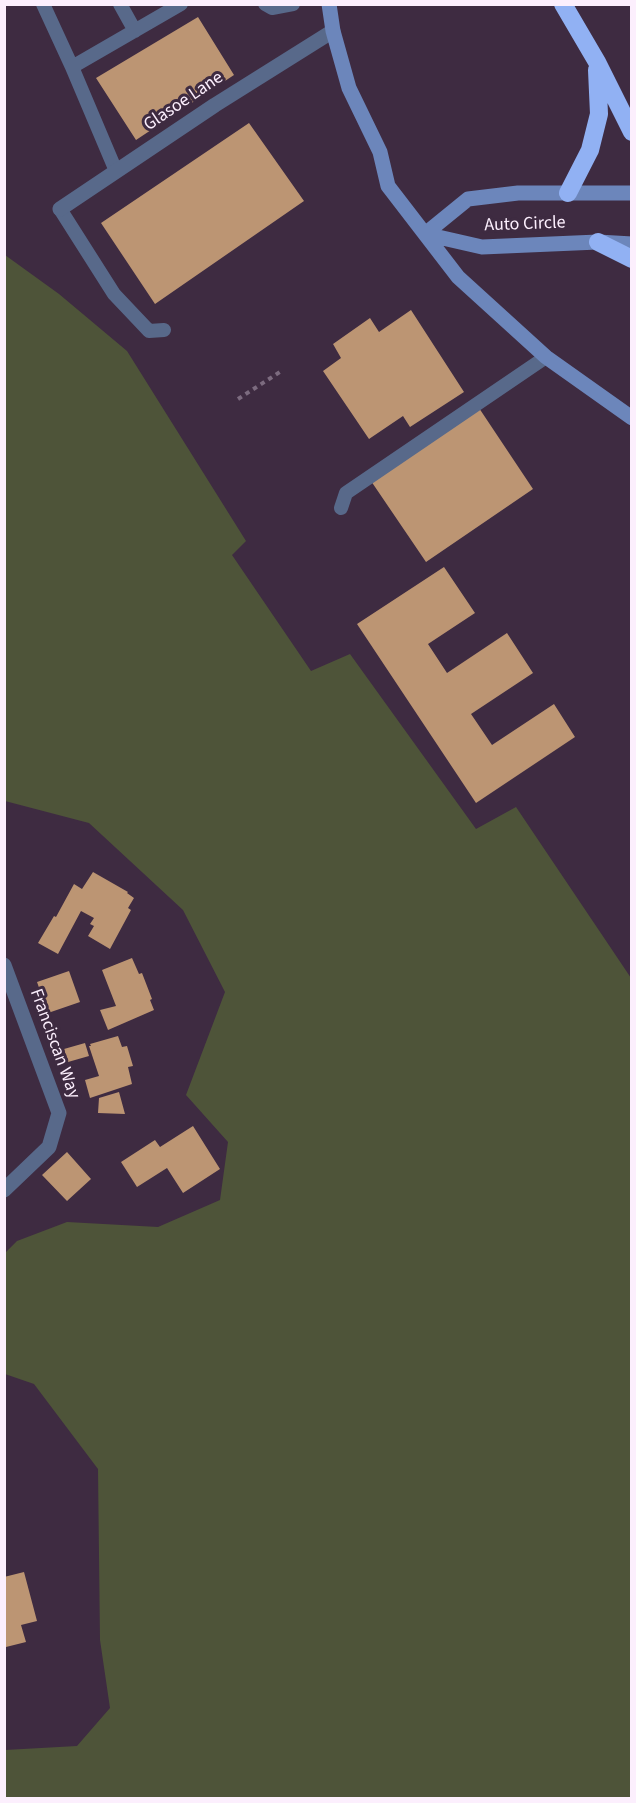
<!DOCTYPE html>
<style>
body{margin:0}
#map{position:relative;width:636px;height:1803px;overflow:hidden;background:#3e2b41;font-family:"Source Sans 3",sans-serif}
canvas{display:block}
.frame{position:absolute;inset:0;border:6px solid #fceffd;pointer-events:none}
</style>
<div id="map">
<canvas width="636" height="1803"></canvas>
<div class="frame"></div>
</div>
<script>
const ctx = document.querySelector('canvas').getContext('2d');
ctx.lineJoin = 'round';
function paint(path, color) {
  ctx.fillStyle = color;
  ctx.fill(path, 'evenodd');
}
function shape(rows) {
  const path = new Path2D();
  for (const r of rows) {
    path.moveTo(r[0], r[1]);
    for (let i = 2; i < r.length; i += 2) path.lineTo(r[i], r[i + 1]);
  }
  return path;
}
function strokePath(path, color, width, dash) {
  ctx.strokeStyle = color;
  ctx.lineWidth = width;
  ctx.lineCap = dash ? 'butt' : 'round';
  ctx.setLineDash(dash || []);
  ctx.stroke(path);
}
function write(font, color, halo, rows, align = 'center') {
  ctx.font = font + ' "Source Sans 3",sans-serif';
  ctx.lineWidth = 6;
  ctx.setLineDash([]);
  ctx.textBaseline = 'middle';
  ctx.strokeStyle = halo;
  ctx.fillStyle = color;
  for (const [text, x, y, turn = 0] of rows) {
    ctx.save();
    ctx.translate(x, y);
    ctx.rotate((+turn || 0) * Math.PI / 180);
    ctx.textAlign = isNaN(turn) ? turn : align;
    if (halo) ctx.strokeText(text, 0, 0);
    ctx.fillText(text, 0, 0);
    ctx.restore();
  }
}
paint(shape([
 [5,255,59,294,127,351,246,541,232,555,311,671,350,654,476,829,516,807,631,978,631,1798,5,1798,5,1750,77,1746,110,1708,100,1640,98,1469,34,1384,5,1374,5,1253,17,1241,67,1222,158,1227,220,1200,228,1142,186,1095,225,992,183,910,89,823,5,801]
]), '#4e5439');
paint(shape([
 [198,17,234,75,136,140,96,78],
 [249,123,304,201,155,304,101,223],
 [411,310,464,392,410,427,403,416,369,439,323,371,341,358,333,344,370,318,379,332],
 [479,408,533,489,426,562,371,481],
 [444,567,475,613,428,644,447,673,507,633,533,673,471,714,492,745,554,704,575,737,476,803,357,624],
 [93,872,128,892,127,893,134,898,128,908,131,910,110,949,88,936,94,926,90,924,94,918,81,911,58,954,38,943,54,916,56,917,74,884,82,889],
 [132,958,139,974,142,973,152,999,150,1000,154,1010,108,1030,100,1010,116,1006,102,970],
 [69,971,80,1002,48,1013,37,982],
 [118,1036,122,1047,127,1046,133,1066,128,1067,132,1084,90,1098,85,1080,99,1076,89,1046,91,1046,90,1044],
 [85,1043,89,1056,68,1062,64,1049],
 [119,1092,125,1114,98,1113,99,1098],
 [193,1126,220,1169,183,1193,167,1168,137,1187,121,1162,155,1140,160,1147],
 [67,1152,91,1179,67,1201,42,1175],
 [24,1572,37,1621,21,1625,26,1642,6,1647,4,1577]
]), '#bc9573');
strokePath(shape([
 [238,399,283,370]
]), '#7c6b7f', 4, [4.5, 4.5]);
strokePath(shape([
 [43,4,72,67,116,171],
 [120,4,135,31],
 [265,4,272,8,293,4],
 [72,67,181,4],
 [60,209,114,294,149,331,164,330],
 [341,508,346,493,546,357]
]), '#58698a', 14);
strokePath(shape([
 [60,209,215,105,333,31],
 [4,965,59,1113,49,1147,4,1190]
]), '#58698a', 15);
strokePath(shape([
 [329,4,333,31,349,88,380,152,388,186,458,277,546,357,632,418],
 [425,234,468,199,518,193,632,193],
 [425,234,482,247,598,242,632,244]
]), '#6c86bb', 15);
strokePath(shape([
 [563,4,597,62,632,132],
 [568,193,590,150,599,114,597,70],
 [598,242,632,259]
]), '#91b1f3', 18);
write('18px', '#fceffd', '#3e2b41', [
 ["Glasoe Lane",184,102,-34],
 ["Auto Circle",525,225,-2],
 ["Franciscan Way",54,1044,70]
]);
</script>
